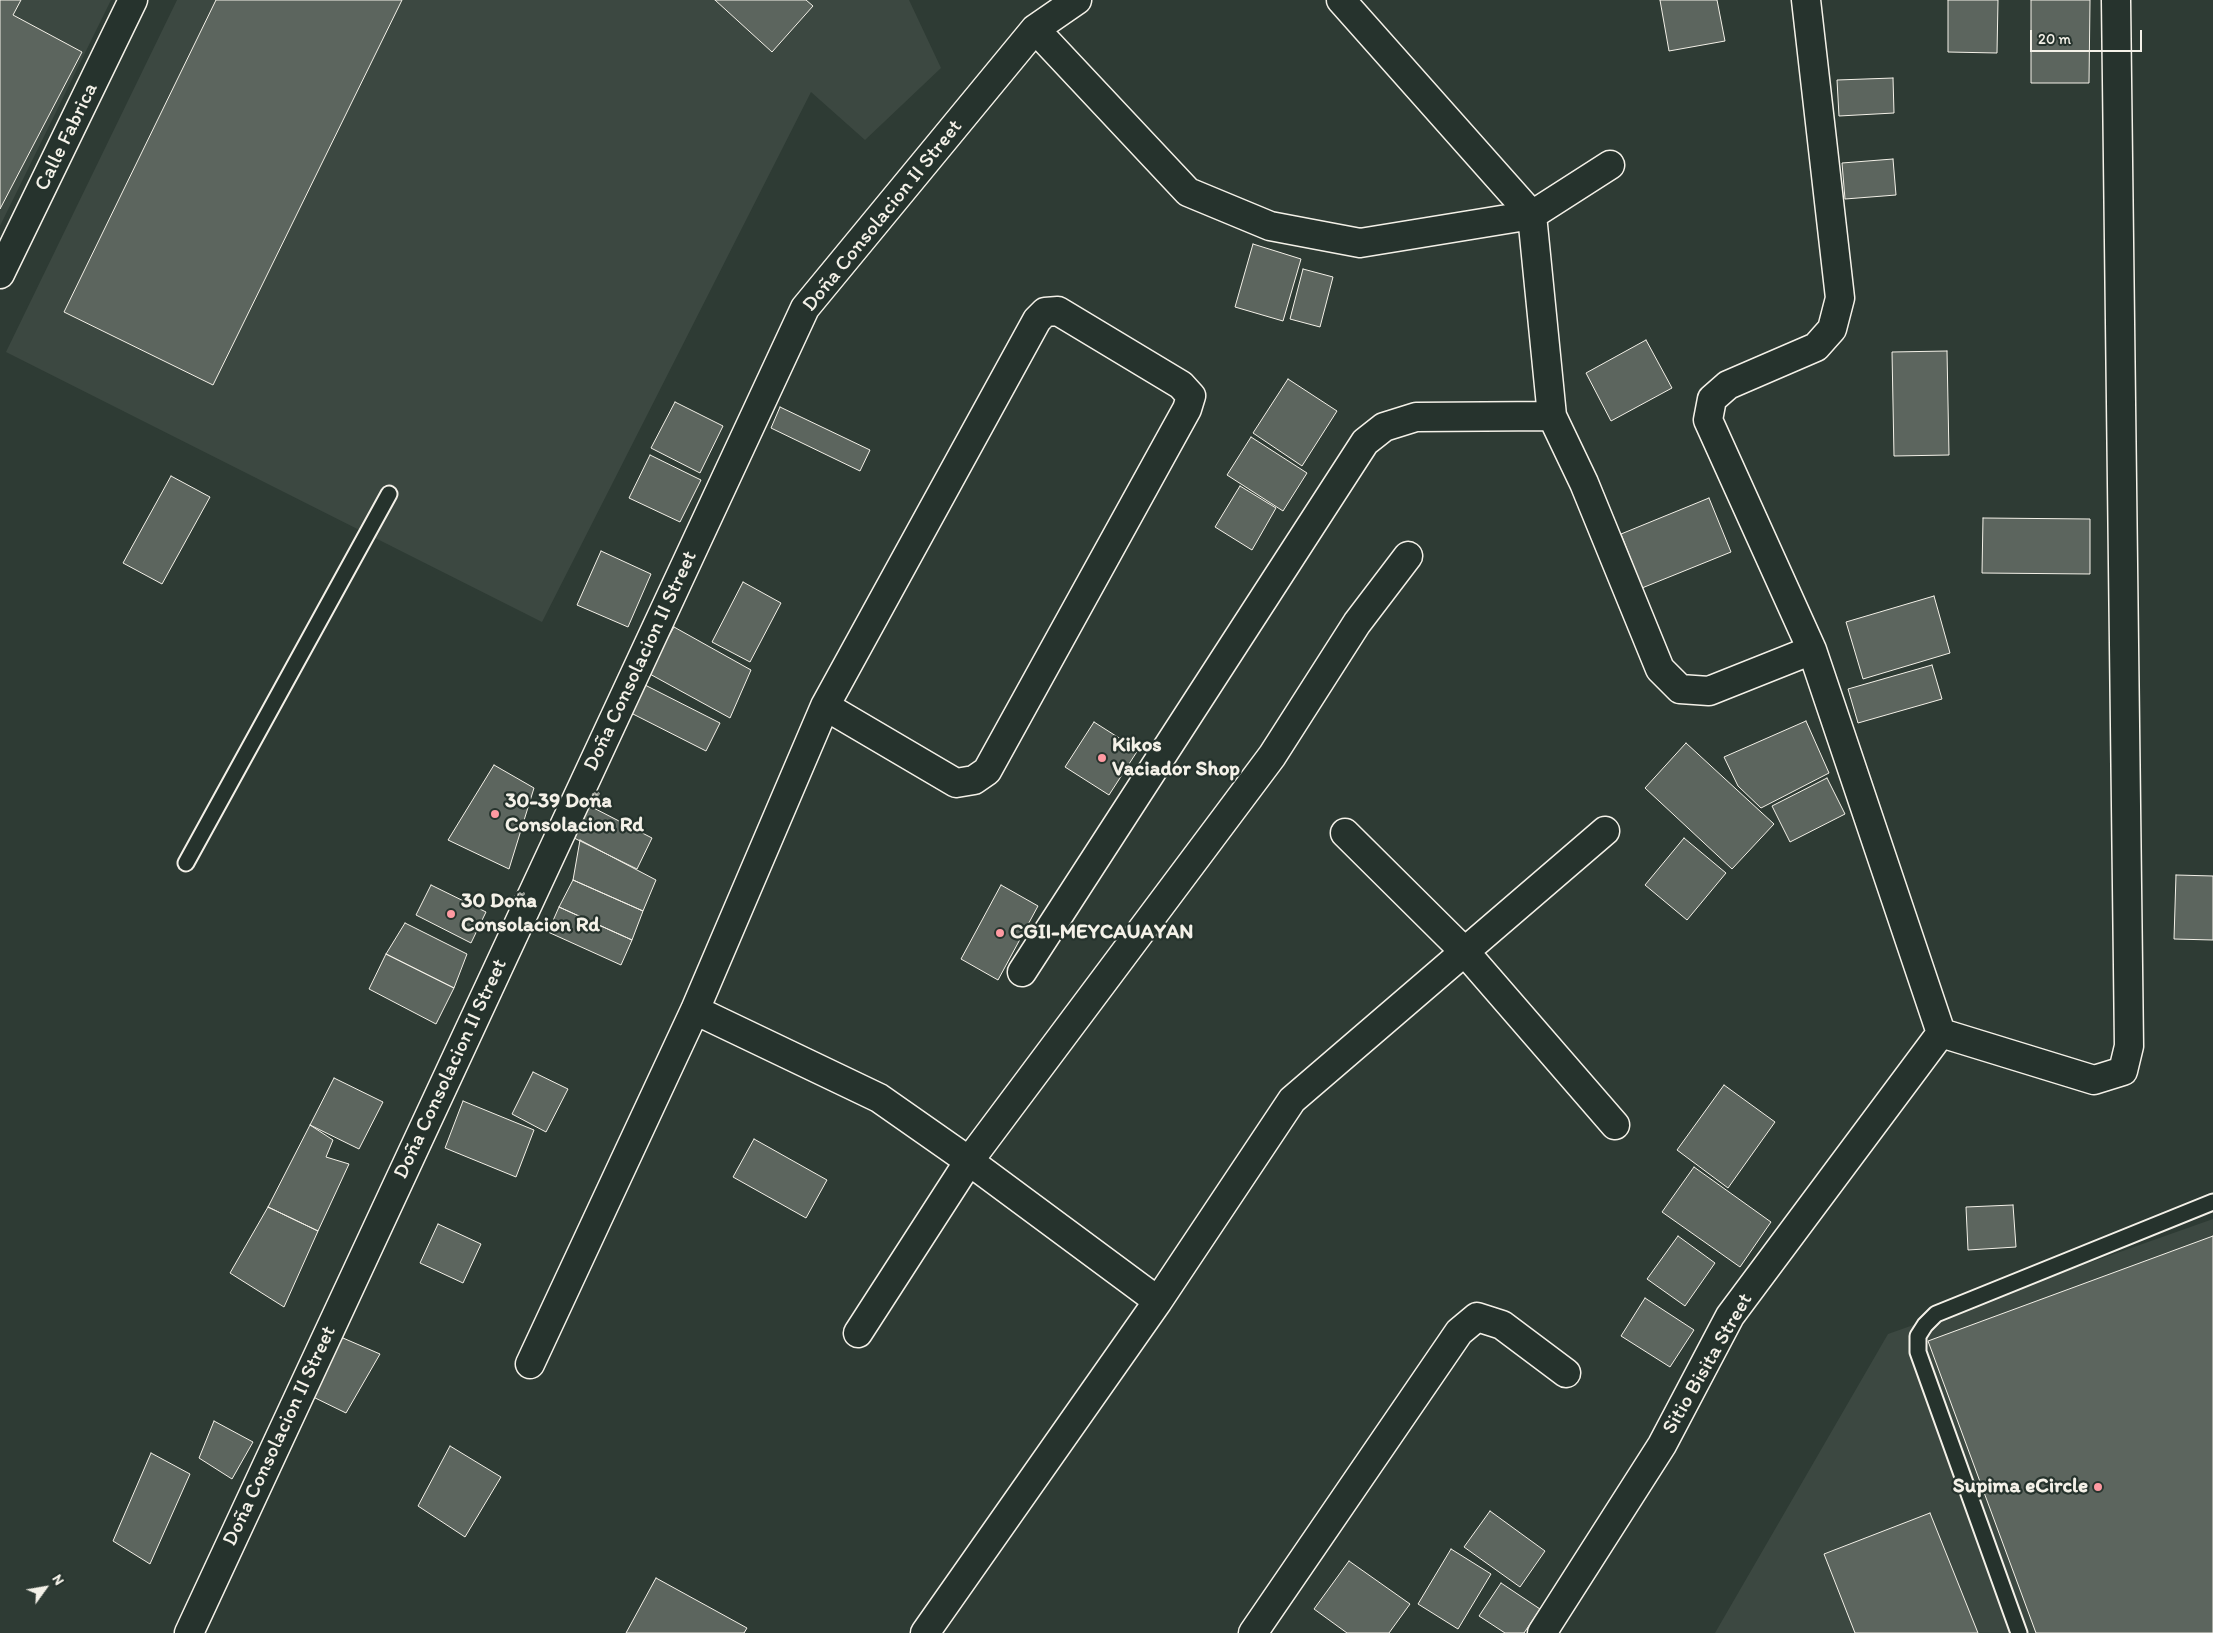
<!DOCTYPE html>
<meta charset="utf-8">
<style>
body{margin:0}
#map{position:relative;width:2213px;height:1633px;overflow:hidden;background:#2e3b34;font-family:Itim,sans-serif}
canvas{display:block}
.north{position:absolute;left:20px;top:1563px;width:50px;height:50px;-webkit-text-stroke:4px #26332d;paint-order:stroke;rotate:58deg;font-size:14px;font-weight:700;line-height:20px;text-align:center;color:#f4f1e8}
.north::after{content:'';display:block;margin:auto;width:18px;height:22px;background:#f4f1e8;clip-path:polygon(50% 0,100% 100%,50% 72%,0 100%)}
.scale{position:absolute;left:2030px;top:30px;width:112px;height:22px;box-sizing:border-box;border:2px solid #f4f1e8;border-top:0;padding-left:6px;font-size:15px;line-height:18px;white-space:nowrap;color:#f4f1e8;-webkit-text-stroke:4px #26332d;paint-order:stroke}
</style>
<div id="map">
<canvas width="2213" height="1633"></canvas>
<div class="north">N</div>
<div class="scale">20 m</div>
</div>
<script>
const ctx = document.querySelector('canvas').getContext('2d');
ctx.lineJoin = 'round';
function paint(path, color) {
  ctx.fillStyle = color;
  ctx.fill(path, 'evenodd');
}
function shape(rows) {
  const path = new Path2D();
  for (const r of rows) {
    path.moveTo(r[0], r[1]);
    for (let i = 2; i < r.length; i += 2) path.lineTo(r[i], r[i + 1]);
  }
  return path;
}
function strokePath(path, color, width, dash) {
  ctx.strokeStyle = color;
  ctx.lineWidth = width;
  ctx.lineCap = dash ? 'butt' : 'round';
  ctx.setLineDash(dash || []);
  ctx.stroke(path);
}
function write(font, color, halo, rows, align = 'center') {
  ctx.font = font + ' Itim,sans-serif';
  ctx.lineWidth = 4.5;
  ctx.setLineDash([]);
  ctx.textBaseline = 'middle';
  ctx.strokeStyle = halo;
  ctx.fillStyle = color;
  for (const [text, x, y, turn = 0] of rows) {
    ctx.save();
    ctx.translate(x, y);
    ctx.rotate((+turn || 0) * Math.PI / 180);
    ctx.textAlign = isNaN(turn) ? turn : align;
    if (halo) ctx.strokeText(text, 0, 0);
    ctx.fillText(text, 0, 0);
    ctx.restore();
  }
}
paint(shape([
 [0,0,111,0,0,226],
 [177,0,909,0,941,68,865,140,811,92,542,622,6,352],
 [2213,1219,2213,1633,1715,1633,1888,1334]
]), '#3c4841');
const building = shape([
 [0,0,21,0,13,15,82,52,0,209,0,0],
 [216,0,402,0,213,385,64,312,216,0],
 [715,0,806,0,813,6,772,52,715,0],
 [1660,0,1717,0,1725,41,1669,51,1660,0],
 [1948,0,1998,0,1997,53,1948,52,1948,0],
 [2031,0,2090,0,2089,83,2031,83,2031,0],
 [1893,78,1894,113,1839,116,1837,80,1893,78],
 [1893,159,1896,195,1845,199,1842,163,1893,159],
 [1253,244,1301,259,1283,321,1235,307,1253,244],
 [1303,269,1333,277,1320,327,1290,319,1303,269],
 [1646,340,1672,388,1611,421,1586,373,1646,340],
 [1947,351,1949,455,1894,456,1892,352,1947,351],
 [1288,379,1337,411,1302,466,1253,433,1288,379],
 [675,402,723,426,700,473,651,448,675,402],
 [780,407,870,450,860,471,771,428,780,407],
 [1251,437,1307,473,1283,511,1227,475,1251,437],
 [650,455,701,480,680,522,629,498,650,455],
 [171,476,210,497,162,584,123,563,171,476],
 [1240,486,1276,508,1252,550,1215,527,1240,486],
 [1709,498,1731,552,1642,588,1621,534,1709,498],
 [1983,518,2090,519,2090,574,1982,573,1983,518],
 [601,551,651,574,628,627,577,605,601,551],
 [743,582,781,603,750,662,712,642,743,582],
 [1934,596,1950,653,1863,679,1846,622,1934,596],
 [674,627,751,670,730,718,648,673,674,627],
 [1932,665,1942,699,1858,723,1848,689,1932,665],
 [645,685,720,723,706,751,631,713,645,685],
 [1806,721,1829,773,1761,808,1738,786,1724,757,1806,721],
 [1094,722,1138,750,1109,795,1065,767,1094,722],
 [1686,743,1774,824,1732,869,1645,788,1686,743],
 [494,765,534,788,509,869,448,840,494,765],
 [1827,778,1845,814,1790,842,1772,806,1827,778],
 [584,803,652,838,637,869,568,835,584,803],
 [1684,838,1726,873,1687,920,1645,885,1684,838],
 [580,840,656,880,643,911,573,880,580,840],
 [2176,875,2213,876,2213,940,2174,939,2176,875],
 [573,880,643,911,632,940,559,907,573,880],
 [431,885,486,912,471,943,416,915,431,885],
 [1001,885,1038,906,998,980,961,959,1001,885],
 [559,907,632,940,621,965,548,932,559,907],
 [405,923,467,954,454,988,386,954,405,923],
 [386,954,454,988,436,1024,369,989,386,954],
 [533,1072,568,1089,546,1132,512,1114,533,1072],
 [334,1078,383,1102,359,1149,310,1125,334,1078],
 [1724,1085,1775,1122,1728,1188,1677,1150,1724,1085],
 [463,1101,534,1130,516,1177,445,1148,463,1101],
 [310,1125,333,1140,326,1157,349,1164,318,1231,268,1207,310,1125],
 [754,1139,827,1180,806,1218,733,1177,754,1139],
 [1694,1167,1771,1222,1740,1267,1662,1212,1694,1167],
 [2013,1205,2016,1247,1968,1250,1966,1207,2013,1205],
 [268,1207,318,1231,284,1307,230,1273,268,1207],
 [438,1224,481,1244,463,1283,420,1263,438,1224],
 [1678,1236,1715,1263,1685,1306,1647,1279,1678,1236],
 [2213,1236,2213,1633,2036,1633,1928,1341,2213,1236],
 [1645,1298,1694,1330,1670,1367,1621,1336,1645,1298],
 [336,1335,380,1354,346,1413,307,1394,336,1335],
 [214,1421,253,1442,232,1479,199,1458,214,1421],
 [450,1446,501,1477,465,1537,418,1506,450,1446],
 [151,1453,190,1474,150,1564,113,1541,151,1453],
 [1490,1511,1545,1551,1520,1587,1464,1547,1490,1511],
 [1930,1513,1978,1633,1855,1633,1824,1554,1930,1513],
 [1451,1549,1491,1574,1458,1629,1418,1604,1451,1549],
 [1349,1561,1410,1604,1389,1633,1347,1633,1314,1609,1349,1561],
 [656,1578,747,1628,744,1633,626,1633,656,1578],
 [1501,1583,1540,1609,1524,1633,1505,1633,1479,1616,1501,1583]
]);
paint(building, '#5c655e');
strokePath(building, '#f4f1e8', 1);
const service = shape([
 [186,863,389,494],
 [2019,1633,1918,1352,1918,1336,1925,1325,1936,1314,2213,1202]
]);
const minor = shape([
 [1341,0,1532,215,1552,416,1584,483,1660,669,1680,689,1709,691,1812,650],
 [1806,0,1840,298,1832,329,1816,347,1728,385,1712,399,1708,420,1812,650,1941,1033,2094,1080,2123,1071,2129,1046,2116,0],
 [1035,29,1188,192,1270,226,1360,243,1532,215,1610,165],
 [1345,833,1465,952,1615,1125],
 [1022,972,1365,442,1384,427,1416,417,1552,416],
 [695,1010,879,1098,969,1161,1158,1301],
 [858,1333,969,1161,1272,756,1357,623,1408,556],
 [530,1364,695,1010,825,706,1037,320,1045,312,1058,311,1181,385,1191,396,1187,409,987,771,974,780,956,783,825,706],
 [189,1633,805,308,1035,29,1077,0],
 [925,1633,1158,1301,1292,1100,1605,831],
 [1253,1633,1459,1332,1477,1317,1502,1325,1566,1373],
 [1542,1633,1662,1445,1730,1316,1941,1033]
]);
const tertiary = shape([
 [0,274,133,0]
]);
strokePath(service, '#f4f1e8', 19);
strokePath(minor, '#f4f1e8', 31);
strokePath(tertiary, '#f4f1e8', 31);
strokePath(service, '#26332d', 15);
strokePath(minor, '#26332d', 28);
strokePath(tertiary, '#26332d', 28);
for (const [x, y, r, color] of [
 [1102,758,5,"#ff9aa2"],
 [495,814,5,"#ff9aa2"],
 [451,914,5,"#ff9aa2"],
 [1000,933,5,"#ff9aa2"],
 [2098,1487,5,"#ff9aa2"]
]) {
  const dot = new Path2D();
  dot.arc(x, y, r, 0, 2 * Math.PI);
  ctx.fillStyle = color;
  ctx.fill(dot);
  strokePath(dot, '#26332d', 2);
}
write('21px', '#f4f1e8', '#26332d', [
 ["Calle Fabrica",67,137,-64],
 ["Doña Consolacion II Street",883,216,-51],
 ["Doña Consolacion II Street",641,661,-65],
 ["Doña Consolacion II Street",451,1069,-65],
 ["Sitio Bisita Street",1708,1364,-60],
 ["Doña Consolacion II Street",280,1436,-65]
]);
write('bold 21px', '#f4f1e8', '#26332d', [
 ["Kikos",1112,746],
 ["Vaciador Shop",1112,770],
 ["30-39 Doña",505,802],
 ["Consolacion Rd",505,826],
 ["30 Doña",461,902],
 ["Consolacion Rd",461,926],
 ["CGII-MEYCAUAYAN",1010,933],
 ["Supima eCircle",2088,1487,"right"]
], 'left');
</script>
